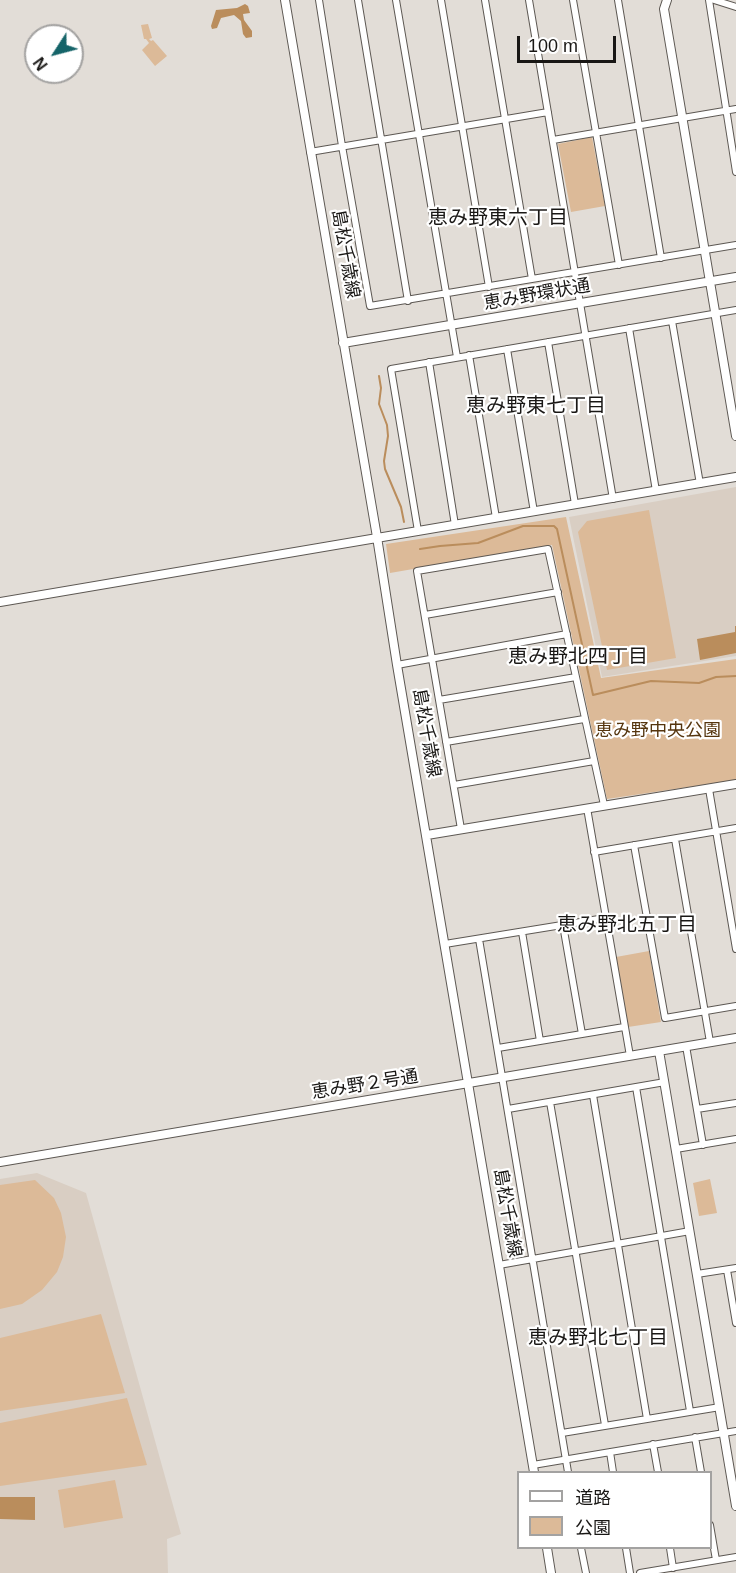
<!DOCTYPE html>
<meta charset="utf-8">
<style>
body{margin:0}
#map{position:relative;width:736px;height:1573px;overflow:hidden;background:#e2ddd7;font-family:Helvetica,"Noto Sans JP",sans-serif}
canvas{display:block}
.legend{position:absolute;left:517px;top:1471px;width:195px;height:78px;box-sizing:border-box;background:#fff;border:2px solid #a3a2a1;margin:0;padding:8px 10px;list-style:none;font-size:18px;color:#191715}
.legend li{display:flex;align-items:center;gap:12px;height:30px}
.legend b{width:30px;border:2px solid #a3a2a1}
.north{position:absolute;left:24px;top:24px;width:60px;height:60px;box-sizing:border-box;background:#fff;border:2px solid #a3a2a1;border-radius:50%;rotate:234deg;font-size:16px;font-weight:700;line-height:24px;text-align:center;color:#191715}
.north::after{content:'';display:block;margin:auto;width:21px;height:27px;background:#156469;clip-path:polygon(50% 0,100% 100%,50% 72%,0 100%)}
.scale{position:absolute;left:517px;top:36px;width:99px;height:27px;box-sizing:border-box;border:3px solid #191715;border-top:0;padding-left:8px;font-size:18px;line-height:21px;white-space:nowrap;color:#191715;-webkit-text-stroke:4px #fff;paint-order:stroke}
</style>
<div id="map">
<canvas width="736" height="1573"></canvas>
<ul class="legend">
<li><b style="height:8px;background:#fff"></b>道路</li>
<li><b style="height:16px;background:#dcba98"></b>公園</li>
</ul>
<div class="north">N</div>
<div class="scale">100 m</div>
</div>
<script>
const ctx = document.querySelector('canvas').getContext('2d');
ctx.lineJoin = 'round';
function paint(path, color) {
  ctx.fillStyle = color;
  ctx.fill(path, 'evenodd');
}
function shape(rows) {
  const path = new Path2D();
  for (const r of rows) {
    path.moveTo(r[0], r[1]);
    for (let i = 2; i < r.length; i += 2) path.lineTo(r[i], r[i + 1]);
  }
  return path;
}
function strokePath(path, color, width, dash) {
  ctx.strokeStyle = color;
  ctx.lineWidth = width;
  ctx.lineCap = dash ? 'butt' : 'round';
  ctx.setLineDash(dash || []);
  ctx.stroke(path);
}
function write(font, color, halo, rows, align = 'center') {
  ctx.font = font + ' Helvetica,"Noto Sans JP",sans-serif';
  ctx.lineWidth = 4.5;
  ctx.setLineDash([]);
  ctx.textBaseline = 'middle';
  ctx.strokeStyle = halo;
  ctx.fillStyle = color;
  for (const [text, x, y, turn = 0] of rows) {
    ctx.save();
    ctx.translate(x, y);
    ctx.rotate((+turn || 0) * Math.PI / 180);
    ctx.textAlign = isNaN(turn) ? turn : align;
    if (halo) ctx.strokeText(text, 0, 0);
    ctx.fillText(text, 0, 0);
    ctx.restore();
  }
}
paint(shape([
 [736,487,736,656,602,677,569,517],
 [37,1173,86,1193,181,1534,167,1539,168,1573,0,1573,0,1179]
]), '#d9cec3');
paint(shape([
 [148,24,152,38,149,39,151,41,153,40,167,56,155,66,142,50,149,43,146,39,144,39,141,25],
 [592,137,605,206,571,212,558,144],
 [649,510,676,658,607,670,578,532,587,521],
 [566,517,601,678,736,659,736,780,607,799,552,545,390,573,386,544],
 [649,951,661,1022,628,1027,616,957],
 [710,1179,717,1213,699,1216,693,1183],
 [35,1180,54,1198,61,1213,66,1237,63,1257,57,1272,42,1290,22,1304,0,1309,0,1185],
 [101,1314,125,1393,0,1411,0,1338],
 [127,1398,147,1465,0,1486,0,1423],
 [115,1480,123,1518,64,1528,58,1490]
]), '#dcba98');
paint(shape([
 [245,4,248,6,250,13,243,14,244,20,252,31,252,37,246,38,243,34,241,21,234,15,221,18,217,28,212,29,211,26,216,10,237,8],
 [735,626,736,626,736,653,700,660,697,639,735,632],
 [0,1497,35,1497,35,1520,0,1519]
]), '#ba8d5c');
strokePath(shape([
 [379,376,381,388,379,404,387,425,388,436,384,461,385,469,401,507,404,522],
 [420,549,440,546,478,543,523,526,554,526,557,529,593,695,651,681,699,683,716,677,736,676]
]), '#ba8d5c', 2);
const street = shape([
 [319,0,342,146,370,306,736,245],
 [358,0,408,301],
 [396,0,457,357],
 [441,0,489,287],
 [485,0,532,279],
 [529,0,613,499],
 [573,0,619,265],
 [618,0,661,258],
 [709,0,736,172],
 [714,0,736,7],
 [553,140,736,109],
 [310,152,548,112],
 [672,321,700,484],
 [629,328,656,491],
 [548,342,575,504],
 [507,349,534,512],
 [469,355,496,518],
 [429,362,455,525],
 [418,531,391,369,736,310],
 [425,615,558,592],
 [397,665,567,634],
 [439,700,576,677],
 [446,742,584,719],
 [454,785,594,761],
 [709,789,736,949],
 [587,808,630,1056],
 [461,829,417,571,548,549,604,805],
 [675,839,710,1042],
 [634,845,665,1018,736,1006],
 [594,852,736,828],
 [563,925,582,1034],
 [522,932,540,1041],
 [479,939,568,1472],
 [445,944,605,918],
 [686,1046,703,1145],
 [498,1048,624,1027],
 [636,1087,690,1411],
 [593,1095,647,1419],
 [550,1102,605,1425],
 [508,1109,665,1082],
 [697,1109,736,1103],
 [676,1149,736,1139],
 [499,1265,690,1231],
 [727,1270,736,1323],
 [697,1274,736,1268],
 [562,1433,720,1407],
 [695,1437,701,1472],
 [653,1444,658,1472],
 [610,1452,613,1472],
 [533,1465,736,1431],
 [710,1525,716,1560],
 [581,1548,586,1573],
 [626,1548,630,1573],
 [670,1548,673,1568],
 [640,1573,736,1557]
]);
const secondary = shape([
 [285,0,377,537,397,665,534,1472],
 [667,0,664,9,736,436],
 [343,343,736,277],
 [0,602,736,477],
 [427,835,736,784],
 [659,1051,736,1506],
 [0,1162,736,1038],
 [547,1548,551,1573]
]);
strokePath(street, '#5d5853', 8);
strokePath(secondary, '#5d5853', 10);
strokePath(street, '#fff', 6);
strokePath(secondary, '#fff', 8);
write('18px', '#191715', '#fff', [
 ["島松千歳線",345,254,80],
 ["恵み野環状通",537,295,-10],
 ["島松千歳線",426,733,80],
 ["恵み野２号通",365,1085,-9],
 ["島松千歳線",507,1213,80]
]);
write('18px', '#55350e', '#fff', [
 ["恵み野中央公園",658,731]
]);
write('20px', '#191715', '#fff', [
 ["恵み野東六丁目",498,218],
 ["恵み野東七丁目",536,406],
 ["恵み野北四丁目",578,657],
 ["恵み野北五丁目",627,925],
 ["恵み野北七丁目",598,1338]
]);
</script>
